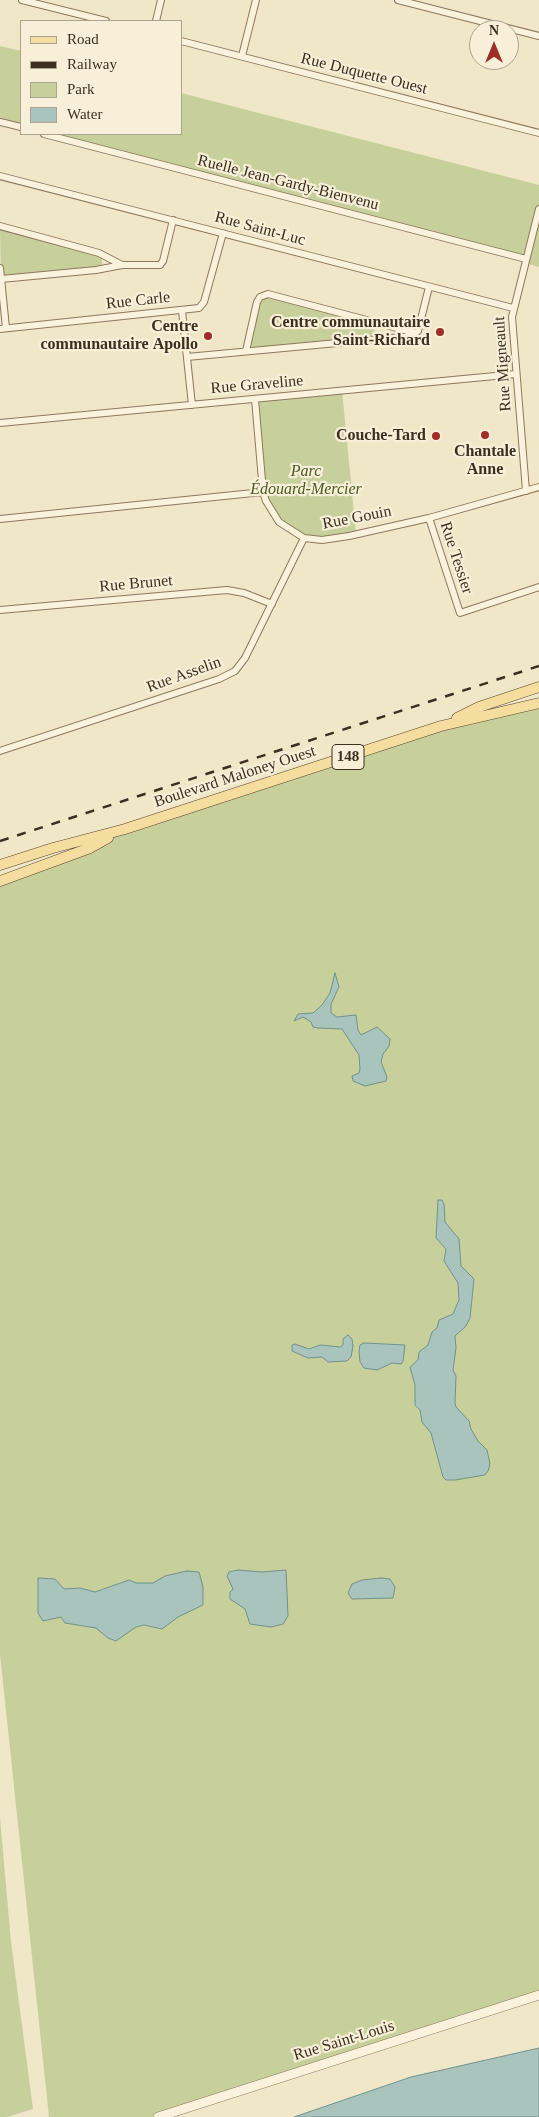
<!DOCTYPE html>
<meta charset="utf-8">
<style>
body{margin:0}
#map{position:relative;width:539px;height:2117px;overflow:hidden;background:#f0e6c8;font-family:Georgia,serif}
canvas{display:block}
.legend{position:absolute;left:20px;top:20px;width:162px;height:115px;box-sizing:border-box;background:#f7efd8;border:1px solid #ada28e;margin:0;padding:6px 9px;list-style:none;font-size:15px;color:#3d2f20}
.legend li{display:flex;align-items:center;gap:10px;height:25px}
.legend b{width:25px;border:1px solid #ada28e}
.north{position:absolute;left:469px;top:20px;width:50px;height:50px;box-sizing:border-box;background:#f7efd8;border:1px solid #ada28e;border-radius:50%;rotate:0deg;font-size:14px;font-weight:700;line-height:20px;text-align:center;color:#3d2f20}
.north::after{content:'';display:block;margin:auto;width:18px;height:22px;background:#9f2d29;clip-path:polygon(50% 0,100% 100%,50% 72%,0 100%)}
</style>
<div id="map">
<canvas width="539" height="2117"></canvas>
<ul class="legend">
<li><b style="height:6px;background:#f4dd9f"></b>Road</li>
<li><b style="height:6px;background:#3d2f20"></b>Railway</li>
<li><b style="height:14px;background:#c7cf9b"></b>Park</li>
<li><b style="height:14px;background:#a9c4bd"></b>Water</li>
</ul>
<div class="north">N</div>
</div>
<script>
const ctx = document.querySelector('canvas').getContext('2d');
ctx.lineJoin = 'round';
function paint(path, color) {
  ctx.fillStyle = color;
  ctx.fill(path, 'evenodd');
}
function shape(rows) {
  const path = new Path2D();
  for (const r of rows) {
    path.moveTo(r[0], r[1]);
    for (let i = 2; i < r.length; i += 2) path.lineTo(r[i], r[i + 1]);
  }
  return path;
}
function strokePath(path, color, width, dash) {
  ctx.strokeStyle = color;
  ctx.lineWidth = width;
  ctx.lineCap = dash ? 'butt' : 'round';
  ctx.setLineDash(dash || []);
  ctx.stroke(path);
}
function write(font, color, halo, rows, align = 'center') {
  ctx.font = font + ' Georgia,serif';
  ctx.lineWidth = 4.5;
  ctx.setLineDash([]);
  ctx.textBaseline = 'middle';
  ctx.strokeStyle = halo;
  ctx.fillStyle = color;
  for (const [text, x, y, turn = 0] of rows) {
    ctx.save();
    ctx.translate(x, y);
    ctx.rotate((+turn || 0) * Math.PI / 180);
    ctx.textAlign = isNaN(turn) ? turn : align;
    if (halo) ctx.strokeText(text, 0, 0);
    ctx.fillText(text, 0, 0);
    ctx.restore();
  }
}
paint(shape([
 [0,46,21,51,21,127,0,122],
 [181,93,539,185,539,267,526,263,526,259,44,134,181,134],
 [0,226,102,256,102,265,100,267,1,279],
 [263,295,373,322,375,327,374,335,370,340,246,351,257,302],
 [342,391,356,534,313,540,286,528,266,501,255,399],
 [539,703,539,1995,158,2117,49,2117,0,1654,0,881,125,829,313,768],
 [0,1818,11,1942,33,2109,7,2117,0,2117]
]), '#c7cf9b');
const water = shape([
 [335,973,339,987,331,1004,331,1013,337,1017,356,1015,358,1030,361,1035,377,1027,390,1039,389,1046,383,1054,381,1062,387,1077,386,1081,365,1086,353,1081,352,1076,359,1073,360,1069,359,1055,342,1029,318,1028,313,1027,311,1022,303,1017,294,1021,298,1014,313,1013,322,1005,330,993,335,973],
 [438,1200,442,1200,444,1204,445,1222,459,1239,461,1266,474,1279,470,1318,466,1326,455,1336,456,1348,453,1370,456,1376,455,1403,456,1407,469,1421,471,1429,478,1441,487,1450,490,1464,488,1471,485,1475,455,1480,446,1480,443,1477,431,1433,422,1422,420,1410,415,1405,415,1385,410,1367,418,1360,419,1352,428,1345,432,1332,437,1328,439,1320,453,1314,459,1300,458,1283,444,1261,446,1249,436,1238,438,1200],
 [348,1335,352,1339,353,1346,351,1357,347,1361,328,1362,322,1357,308,1358,292,1351,292,1345,295,1344,309,1349,320,1345,340,1347,343,1345,343,1339,348,1335],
 [364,1343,405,1345,403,1361,401,1364,392,1363,377,1370,364,1368,360,1362,359,1352,360,1345,364,1343],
 [238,1570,262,1572,286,1570,288,1616,283,1624,271,1627,250,1624,245,1609,230,1599,230,1592,233,1589,227,1576,229,1572,238,1570],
 [187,1571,199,1572,203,1587,203,1605,178,1617,162,1629,144,1625,136,1627,116,1641,108,1638,96,1628,65,1623,61,1617,43,1621,38,1613,38,1578,55,1579,64,1589,80,1588,95,1592,129,1580,136,1583,153,1583,165,1576,187,1571],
 [381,1578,390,1579,395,1587,393,1598,352,1599,348,1593,352,1584,362,1580,381,1578],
 [539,2048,539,2117,294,2117,411,2077,539,2048]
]);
paint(water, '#a9c4bd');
strokePath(water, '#6f938c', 1);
const minor = shape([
 [22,0,106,21],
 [398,0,539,36],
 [156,21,161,0],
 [181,41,539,133],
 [242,56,256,0],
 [0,122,21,127],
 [44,134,526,259],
 [0,176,513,308],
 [0,226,99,253,122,265],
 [0,268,6,328],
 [1,279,96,270,122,265,160,265,163,261,173,220],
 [182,311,192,405],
 [0,329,199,308,204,302,223,233],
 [246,351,257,302,260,297,268,294,416,333],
 [187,357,413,336,418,331,429,287],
 [255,399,263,492,266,501,279,522,304,538,322,540,349,536,429,518,539,487],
 [0,423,516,374],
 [526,491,512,317,539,209],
 [429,518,460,613,539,587],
 [0,519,263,492],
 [0,610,227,590,244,593,272,604],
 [0,751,219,679,235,671,245,658,304,538]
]);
const tertiary = shape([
 [158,2117,539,1995]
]);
const primary = shape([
 [457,718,479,707,539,687],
 [0,865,53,848,125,829,441,726,539,703],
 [0,881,90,848,108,838]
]);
strokePath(minor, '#8d785c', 8);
strokePath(tertiary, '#8d785c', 10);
strokePath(primary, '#5b4630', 11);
strokePath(minor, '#faf2dc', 6);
strokePath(tertiary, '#faf2dc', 9);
strokePath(primary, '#f4dd9f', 10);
strokePath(shape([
 [0,841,539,666]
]), '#3d2f20', 2.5, [9, 9]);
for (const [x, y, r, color] of [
 [440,332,5,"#9f2d29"],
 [208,336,5,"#9f2d29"],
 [485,435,5,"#9f2d29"],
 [436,436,5,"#9f2d29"]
]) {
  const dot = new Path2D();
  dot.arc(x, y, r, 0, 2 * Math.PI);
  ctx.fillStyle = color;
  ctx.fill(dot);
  strokePath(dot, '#f7efd8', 2);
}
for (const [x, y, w] of [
 [348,757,32]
]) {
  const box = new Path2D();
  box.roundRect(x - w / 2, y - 12.5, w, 25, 4);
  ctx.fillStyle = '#f7efd8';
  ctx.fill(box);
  strokePath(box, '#3d2f20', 1);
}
write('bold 15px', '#3d2f20', null, [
 ["148",348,757]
]);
write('16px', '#3d2f20', '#f7efd8', [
 ["Rue Duquette Ouest",364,74,14],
 ["Ruelle Jean-Gardy-Bienvenu",288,183,14],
 ["Rue Saint-Luc",260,229,15],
 ["Rue Carle",138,301,-6],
 ["Rue Migneault",503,364,-94],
 ["Rue Graveline",257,385,-5],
 ["Rue Gouin",357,518,-11],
 ["Rue Tessier",456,558,72],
 ["Rue Brunet",136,584,-5],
 ["Rue Asselin",184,675,-20],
 ["Boulevard Maloney Ouest",235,777,-18],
 ["Rue Saint-Louis",344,2041,-17]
]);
write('bold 16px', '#3d2f20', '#f7efd8', [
 ["Centre communautaire",430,323],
 ["Saint-Richard",430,341],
 ["Centre",198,327],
 ["communautaire Apollo",198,345],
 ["Couche-Tard",426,436],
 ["Chantale",485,452,"center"],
 ["Anne",485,470,"center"]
], 'right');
write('italic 16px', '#4b5a26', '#f7efd8', [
 ["Parc",306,472],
 ["Édouard-Mercier",306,490]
]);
</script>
